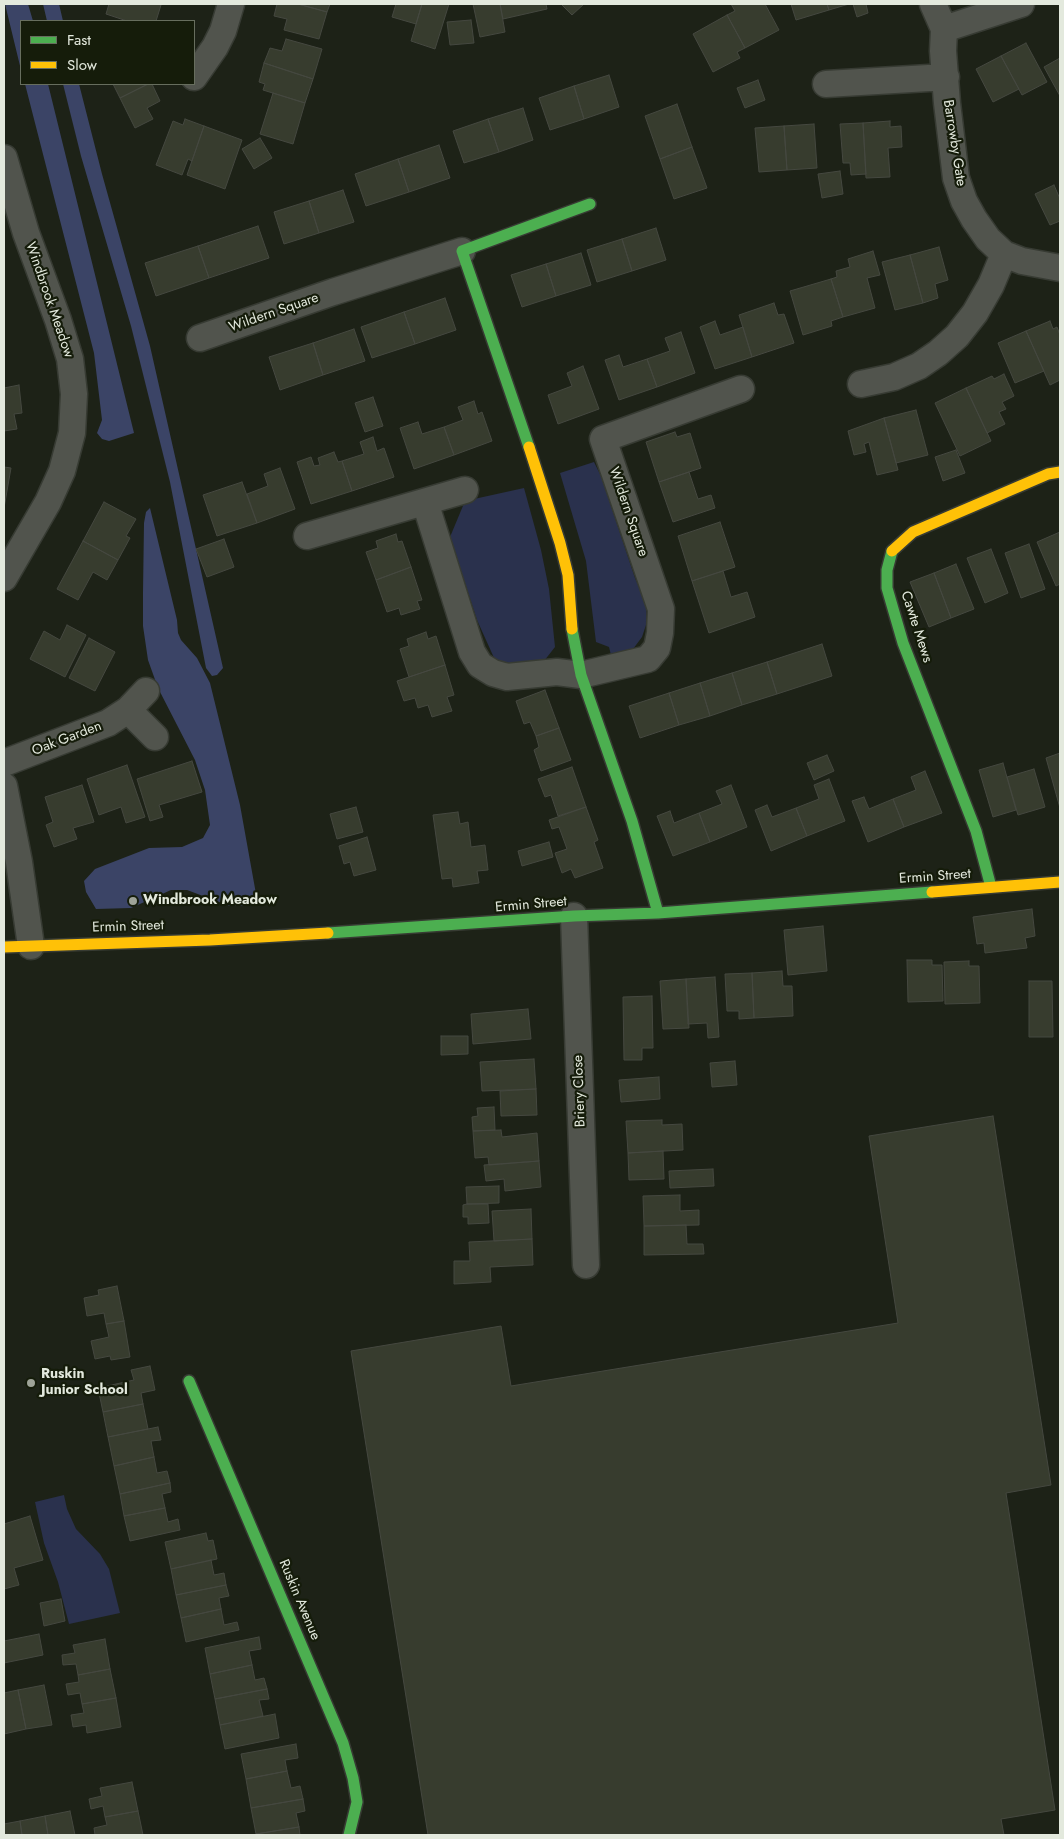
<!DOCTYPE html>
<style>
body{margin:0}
#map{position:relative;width:1064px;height:1839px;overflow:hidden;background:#1d2217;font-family:Jost,sans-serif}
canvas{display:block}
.frame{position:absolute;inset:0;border:5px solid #e3e9dd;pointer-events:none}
.legend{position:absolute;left:20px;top:20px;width:175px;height:65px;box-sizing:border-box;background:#151c0a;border:1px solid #676e5e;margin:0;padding:6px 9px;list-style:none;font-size:15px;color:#e3e9dd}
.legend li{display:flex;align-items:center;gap:10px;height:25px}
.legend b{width:25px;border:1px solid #676e5e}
</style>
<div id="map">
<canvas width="1064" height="1839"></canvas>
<div class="frame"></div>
<ul class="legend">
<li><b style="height:6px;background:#4caf50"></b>Fast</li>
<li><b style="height:6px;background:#ffc107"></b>Slow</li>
</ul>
</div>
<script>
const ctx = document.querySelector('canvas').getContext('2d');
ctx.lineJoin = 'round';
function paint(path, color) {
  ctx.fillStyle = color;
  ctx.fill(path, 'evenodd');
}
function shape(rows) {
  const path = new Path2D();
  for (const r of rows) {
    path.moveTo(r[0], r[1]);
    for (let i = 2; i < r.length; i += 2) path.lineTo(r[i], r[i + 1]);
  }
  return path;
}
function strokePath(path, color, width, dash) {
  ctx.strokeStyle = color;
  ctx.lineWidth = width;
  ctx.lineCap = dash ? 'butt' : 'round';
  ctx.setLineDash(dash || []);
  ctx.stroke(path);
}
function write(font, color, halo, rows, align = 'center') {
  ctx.font = font + ' Jost,sans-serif';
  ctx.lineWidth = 4.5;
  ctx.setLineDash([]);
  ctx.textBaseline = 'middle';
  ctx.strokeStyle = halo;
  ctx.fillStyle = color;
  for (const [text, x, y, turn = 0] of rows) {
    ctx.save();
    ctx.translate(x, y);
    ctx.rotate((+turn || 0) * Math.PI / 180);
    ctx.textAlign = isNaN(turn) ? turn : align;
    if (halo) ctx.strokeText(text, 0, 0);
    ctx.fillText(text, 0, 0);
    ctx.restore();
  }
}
paint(shape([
 [594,462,601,476,635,578,646,603,647,622,642,637,633,649,611,655,609,647,596,642,586,561,560,473],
 [524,488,541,550,549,589,555,647,544,661,512,665,495,660,477,620,450,537,465,501],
 [64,1495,67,1509,76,1529,100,1554,109,1569,120,1613,69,1624,58,1582,44,1543,35,1502]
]), '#2a314d');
paint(shape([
 [5,4,28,4,33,21,21,21,21,70],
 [43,4,59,4,63,21,47,21],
 [25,84,48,84,134,433,109,441,102,439,97,433,102,420,94,353],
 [63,84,79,84,102,174,150,346,223,668,217,675,212,676,206,668,170,482,131,326,81,156],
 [150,508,177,620,178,633,181,640,197,658,210,683,240,805,258,905,230,906,187,890,171,890,131,908,96,909,86,892,84,881,95,869,149,848,182,847,203,838,210,825,205,790,195,760,158,688,148,660,143,626,143,592,144,523,146,512]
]), '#3b4466');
const building = shape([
 [109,4,157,4,161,5,156,21,127,21,106,14,109,4],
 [277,4,298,4,327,12,319,39,284,30,287,19,274,16,277,4],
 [298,4,330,4,327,12,298,4],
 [396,4,422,4,416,24,392,17,396,4],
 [422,4,449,4,435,49,411,41,422,4],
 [473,4,500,4,505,32,480,37,473,4],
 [500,4,546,4,547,9,503,19,500,4],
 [561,4,584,4,572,15,561,4],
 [731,4,765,4,779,30,745,48,727,15,735,11,731,4],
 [791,4,827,4,829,10,796,20,791,4],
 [827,4,849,4,829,10,827,4],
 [853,4,866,4,868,13,857,17,853,4],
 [727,15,745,48,737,52,740,58,713,72,693,34,727,15],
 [471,20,474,43,450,45,447,22,471,20],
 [286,39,322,49,313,79,264,63,270,48,282,51,286,39],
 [1026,43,1047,82,1022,95,1001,56,1026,43],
 [1001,56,1019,89,993,102,976,69,1001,56],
 [1060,58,1060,96,1044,67,1060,58],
 [264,63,313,79,305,103,263,90,265,84,259,82,264,63],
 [609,75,619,107,584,119,574,86,609,75],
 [758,80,765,100,745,108,737,88,758,80],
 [113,84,148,84,120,98,113,84],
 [148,84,152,84,160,101,147,108,153,119,135,128,120,98,148,84],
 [574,86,584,119,550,130,539,98,574,86],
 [273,93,305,103,293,144,260,134,273,93],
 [677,104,692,147,660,159,645,116,677,104],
 [523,108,533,140,499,152,488,119,523,108],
 [185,119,204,126,192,161,188,159,182,175,156,165,173,121,183,125,185,119],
 [488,119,499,152,464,163,453,131,488,119],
 [890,121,890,127,901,126,902,147,888,148,890,177,866,178,863,123,890,121],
 [863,123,866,174,851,175,850,163,843,163,840,124,863,123],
 [814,124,817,168,787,170,784,126,814,124],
 [204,126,242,140,225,189,187,175,204,126],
 [784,126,787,170,759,172,755,128,784,126],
 [260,138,272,158,254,169,242,149,260,138],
 [439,145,450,178,409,192,398,159,439,145],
 [692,147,707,188,674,199,660,159,692,147],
 [398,159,409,192,366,206,355,174,398,159],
 [840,171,843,194,822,198,818,174,840,171],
 [1054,185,1060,199,1060,221,1050,225,1035,194,1054,185],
 [343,190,354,222,319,233,309,201,343,190],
 [309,201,319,233,284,244,274,212,309,201],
 [258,226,269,258,209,278,198,246,258,226],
 [656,228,666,260,632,271,622,239,656,228],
 [622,239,632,271,597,282,587,250,622,239],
 [198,246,209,278,156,296,145,263,198,246],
 [939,247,948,280,935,284,938,298,923,303,910,255,939,247],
 [873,251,880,275,867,278,875,308,843,317,831,279,837,277,836,271,850,267,848,259,873,251],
 [581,253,591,285,556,296,546,264,581,253],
 [910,255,923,303,895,310,882,262,910,255],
 [546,264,556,296,522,307,511,275,546,264],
 [831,279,843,317,831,321,832,326,803,335,790,291,831,279],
 [445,298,456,330,415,344,404,312,445,298],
 [774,303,778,315,784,314,794,343,752,357,739,315,774,303],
 [404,312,415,344,372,358,361,327,404,312],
 [715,321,720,335,743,327,752,357,715,369,700,327,715,321],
 [1050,321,1053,329,1057,327,1060,335,1060,380,1050,385,1026,331,1050,321],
 [354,329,365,361,323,375,313,343,354,329],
 [1026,331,1044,371,1015,383,998,343,1026,331],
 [681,332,695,373,657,387,647,359,670,351,665,338,681,332],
 [313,343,323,375,280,390,269,357,313,343],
 [619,355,623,367,647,359,657,387,619,400,605,360,619,355],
 [583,366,599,409,558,424,548,395,572,386,567,373,583,366],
 [1004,374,1014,396,1002,402,1006,409,999,412,1005,424,987,433,966,388,992,376,994,379,1004,374],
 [19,385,22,413,14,414,17,429,4,431,4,388,19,385],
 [966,388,991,441,960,456,935,403,966,388],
 [373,397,383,426,365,432,355,403,373,397],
 [474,401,478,414,482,412,492,441,454,455,444,427,463,420,458,407,474,401],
 [916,410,928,455,896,463,884,418,916,410],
 [884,418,898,470,877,475,869,442,864,444,866,452,854,455,848,431,884,418],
 [418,422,422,434,444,427,454,455,414,469,400,428,418,422],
 [675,432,677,437,690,433,701,468,659,482,646,442,675,432],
 [373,437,377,451,384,448,394,477,352,491,342,461,364,454,360,442,373,437],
 [956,450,965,473,943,481,935,457,956,450],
 [334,452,338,462,342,461,352,491,311,504,297,462,311,457,314,466,320,465,318,458,334,452],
 [4,467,11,468,4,508,4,467],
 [280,468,295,509,257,523,247,494,268,486,264,474,280,468],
 [689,472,698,499,711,495,715,508,673,522,659,482,689,472],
 [242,482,257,523,217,536,203,495,242,482],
 [104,502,136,519,126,536,130,538,118,560,83,541,104,502],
 [720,522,735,567,692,581,678,536,720,522],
 [1060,532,1060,584,1056,586,1037,542,1060,532],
 [396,534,398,542,402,541,411,567,376,580,366,552,378,548,376,541,396,534],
 [224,539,234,567,207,577,196,549,224,539],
 [83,541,118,560,107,580,93,572,78,600,57,589,83,541],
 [1029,544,1045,589,1021,598,1005,553,1029,544],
 [991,549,1008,593,985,603,967,558,991,549],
 [956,564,974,609,951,618,934,573,956,564],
 [411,567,422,600,417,601,420,609,401,615,399,608,387,612,376,580,411,567],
 [723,571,731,597,747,592,755,617,709,633,692,581,723,571],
 [934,573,951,618,929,627,910,582,934,573],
 [67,625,86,635,65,677,30,659,44,631,60,640,67,625],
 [426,632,428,639,436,636,445,665,409,677,400,649,409,646,407,639,426,632],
 [89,638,115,652,95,691,69,678,89,638],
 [822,644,832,676,777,694,767,662,822,644],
 [767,662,777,694,742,705,732,673,767,662],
 [445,665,454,695,447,697,452,711,432,717,428,705,418,708,415,698,404,701,397,681,445,665],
 [732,673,742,705,710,716,700,683,732,673],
 [700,683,710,716,679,725,669,693,700,683],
 [545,690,559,728,536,736,530,722,524,724,516,701,545,690],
 [669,693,679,725,640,738,629,706,669,693],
 [559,728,571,760,541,771,534,750,539,747,536,736,559,728],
 [1060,753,1060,808,1046,758,1060,753],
 [827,755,834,771,814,780,807,763,827,755],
 [192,761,202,792,159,805,163,817,150,821,137,779,192,761],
 [1003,763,1016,810,993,817,979,770,1003,763],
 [127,765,145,817,126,823,121,807,99,815,87,779,127,765],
 [572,767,586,807,558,816,551,795,545,797,538,779,572,767],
 [1034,769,1045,807,1018,815,1007,777,1034,769],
 [925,771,942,813,904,827,893,799,916,790,911,777,925,771],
 [829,779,845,821,807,836,796,808,819,799,814,785,829,779],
 [82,785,94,822,73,828,77,839,54,847,46,825,53,822,45,797,82,785],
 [731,785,747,827,710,842,699,813,722,804,716,791,731,785],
 [864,797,869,809,893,799,904,827,868,842,852,801,864,797],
 [767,805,772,817,796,808,807,836,771,851,755,810,767,805],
 [356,807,363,832,337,839,330,814,356,807],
 [586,807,598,840,594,842,603,868,575,878,571,869,562,873,555,853,567,849,559,827,552,829,549,820,586,807],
 [670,811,674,823,699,813,710,842,673,856,657,816,670,811],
 [458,812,460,824,468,822,471,847,485,845,488,870,477,871,479,883,453,887,452,878,442,879,433,815,458,812],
 [367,837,376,870,354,876,350,862,344,864,339,846,367,837],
 [549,842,553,857,522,866,518,851,549,842],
 [1032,909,1035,936,1025,938,1027,948,985,953,984,943,977,944,973,917,1032,909],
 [823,926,827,971,788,975,784,930,823,926],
 [907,960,932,960,932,965,942,965,943,1001,908,1002,907,960],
 [969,961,969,966,979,966,980,1003,945,1004,944,962,969,961],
 [782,971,783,986,792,986,793,1016,754,1018,752,973,782,971],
 [752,973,754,1018,739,1019,739,1011,727,1011,725,974,752,973],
 [715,977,719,1037,708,1038,707,1023,688,1024,686,979,715,977],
 [686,979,689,1028,663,1029,660,981,686,979],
 [1029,981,1052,981,1053,1037,1029,1037,1029,981],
 [652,996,653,1048,642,1048,642,1060,624,1060,623,997,652,996],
 [528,1009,531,1039,473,1044,471,1014,528,1009],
 [441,1036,468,1036,468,1054,441,1055,441,1036],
 [534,1059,536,1089,482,1091,480,1062,534,1059],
 [735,1061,737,1085,712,1087,710,1063,735,1061],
 [659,1077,660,1099,621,1102,619,1080,659,1077],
 [536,1089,537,1115,501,1116,500,1091,536,1089],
 [494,1107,495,1130,473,1131,472,1117,478,1116,477,1108,494,1107],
 [993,1116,1051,1485,1006,1493,1055,1810,1001,1819,1004,1835,428,1835,351,1351,501,1326,511,1386,898,1323,869,1136,993,1116],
 [662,1120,662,1125,682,1124,683,1150,628,1153,626,1121,662,1120],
 [501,1130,502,1137,537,1133,539,1161,489,1165,488,1157,475,1158,473,1131,501,1130],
 [663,1151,664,1179,629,1180,628,1153,663,1151],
 [539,1161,541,1187,505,1191,504,1179,486,1181,484,1165,539,1161],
 [713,1169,714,1186,670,1188,669,1171,713,1169],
 [499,1186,499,1203,467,1204,466,1187,499,1186],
 [680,1195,680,1211,699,1210,699,1225,644,1226,643,1196,680,1195],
 [467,1204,488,1204,489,1223,468,1224,468,1217,463,1217,463,1205,467,1204],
 [531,1209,532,1239,494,1241,492,1211,531,1209],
 [686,1225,687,1244,703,1244,704,1254,644,1255,644,1226,686,1225],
 [532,1239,533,1265,490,1267,491,1282,454,1284,454,1261,470,1261,469,1242,532,1239],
 [117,1286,124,1321,106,1324,104,1313,87,1316,84,1298,99,1295,98,1290,117,1286],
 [124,1321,130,1357,111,1360,110,1356,95,1359,91,1341,109,1337,106,1324,124,1321],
 [150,1366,155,1390,141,1393,143,1404,103,1412,98,1388,134,1380,131,1370,150,1366],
 [143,1404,148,1429,108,1437,103,1412,143,1404],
 [158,1427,161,1440,151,1441,154,1457,114,1466,108,1437,158,1427],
 [154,1457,157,1473,167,1471,170,1483,120,1494,114,1466,154,1457],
 [170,1483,171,1492,162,1494,165,1508,124,1516,120,1494,170,1483],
 [165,1508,168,1522,178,1519,180,1530,130,1541,124,1516,165,1508],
 [30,1516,43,1560,14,1568,19,1585,4,1589,4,1524,30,1516],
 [206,1533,208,1541,213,1540,217,1559,171,1569,165,1542,206,1533],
 [211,1560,214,1575,224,1573,226,1585,176,1595,171,1569,211,1560],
 [226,1585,229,1596,219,1598,221,1609,181,1618,176,1595,226,1585],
 [61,1599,65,1621,44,1626,40,1603,61,1599],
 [221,1609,224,1625,237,1622,239,1630,186,1642,181,1618,221,1609],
 [39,1634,43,1655,4,1663,4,1641,39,1634],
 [259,1637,261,1649,249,1651,252,1665,210,1674,205,1648,259,1637],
 [105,1639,110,1669,78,1675,76,1664,63,1665,62,1655,75,1653,73,1645,105,1639],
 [252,1665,255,1680,264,1678,267,1689,215,1699,210,1674,252,1665],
 [110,1669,116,1698,82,1704,80,1693,68,1695,66,1684,79,1682,78,1675,110,1669],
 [44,1685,52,1725,26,1729,18,1690,44,1685],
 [267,1689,269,1699,259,1700,263,1716,220,1725,215,1699,267,1689],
 [18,1690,26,1729,4,1734,4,1693,18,1690],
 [116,1698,121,1727,87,1733,86,1725,73,1727,71,1715,84,1713,82,1704,116,1698],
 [275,1714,279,1738,225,1749,220,1725,275,1714],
 [296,1744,298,1758,285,1760,287,1771,246,1779,241,1754,296,1744],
 [287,1771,291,1788,300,1786,303,1799,251,1808,246,1779,287,1771],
 [132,1782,138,1811,105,1817,103,1806,91,1809,89,1799,102,1796,100,1788,132,1782],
 [303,1799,305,1811,296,1813,299,1827,256,1834,251,1808,303,1799],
 [70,1811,75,1835,48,1835,45,1816,70,1811],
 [138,1811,143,1835,95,1835,94,1828,107,1825,105,1817,138,1811],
 [45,1816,48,1835,22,1835,20,1821,45,1816],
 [20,1821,22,1835,4,1835,4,1824,20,1821],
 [299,1827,300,1835,256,1835,256,1834,299,1827]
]);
paint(building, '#373c2e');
strokePath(building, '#454840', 1);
const street = shape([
 [944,29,1021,4],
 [194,77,215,47,223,31,231,4],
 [826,84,946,77],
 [4,158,26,233,58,320,70,359,74,394,72,433,62,471,48,502,4,578],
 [1004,254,1022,261,1060,268],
 [200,338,333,292,462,251],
 [861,384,894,377,919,366,938,353,957,336,975,313,991,285,1004,254,988,239,974,219,964,201,956,178,947,103,943,51,944,29,933,4],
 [425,502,472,652,480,665,493,673,507,677,557,672,581,675,648,659,657,648,660,633,661,609,603,439,741,389],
 [307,536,465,490],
 [128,710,155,737],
 [4,763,108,723,128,710,146,691],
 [4,786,19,862,31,946],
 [574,916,586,1265]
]);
const fast = shape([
 [529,447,462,251,590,204],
 [892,551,887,570,887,588,903,643,976,831,991,887],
 [572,629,581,675,632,821,658,913],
 [328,933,574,916,658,913,932,892],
 [189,1381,343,1743,353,1778,357,1802,349,1835]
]);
const slow = shape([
 [529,447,560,543,568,575,572,629],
 [892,551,913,532,1048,474,1060,472],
 [932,892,1060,882],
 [4,947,210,940,328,933]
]);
strokePath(street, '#373b33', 29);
strokePath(fast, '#373b33', 14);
strokePath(slow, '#373b33', 14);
strokePath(street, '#51544d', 26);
strokePath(fast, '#4caf50', 11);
strokePath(slow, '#ffc107', 11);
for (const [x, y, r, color] of [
 [133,901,5,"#9ea398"],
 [31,1383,5,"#9ea398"]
]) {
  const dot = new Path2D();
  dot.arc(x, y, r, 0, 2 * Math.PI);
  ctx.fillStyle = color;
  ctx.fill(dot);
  strokePath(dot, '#151c0a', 2);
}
write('14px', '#e3e9dd', '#151c0a', [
 ["Barrowby Gate",954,143,81],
 ["Windbrook Meadow",49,300,71],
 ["Wildern Square",274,313,-19],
 ["Wildern Square",628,512,71],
 ["Cawte Mews",916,627,72],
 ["Oak Garden",67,739,-21],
 ["Ermin Street",935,877,-4],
 ["Ermin Street",531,905,-5],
 ["Ermin Street",128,927,-2],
 ["Briery Close",580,1091,-92],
 ["Ruskin Avenue",299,1600,67]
]);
write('bold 14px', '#e3e9dd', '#151c0a', [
 ["Windbrook Meadow",143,901],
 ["Ruskin",41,1375],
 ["Junior School",41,1391]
], 'left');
</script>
